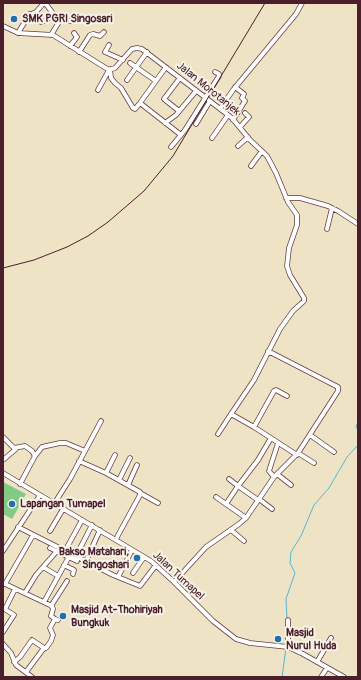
<!DOCTYPE html>
<style>
body{margin:0}
#map{position:relative;width:361px;height:680px;overflow:hidden;background:#efe3c5;font-family:Pangolin,sans-serif}
canvas{display:block}
.frame{position:absolute;inset:0;border:4px solid #4a1f2b;pointer-events:none}
</style>
<div id="map">
<canvas width="361" height="680"></canvas>
<div class="frame"></div>
</div>
<script>
const ctx = document.querySelector('canvas').getContext('2d');
ctx.lineJoin = 'round';
function paint(path, color) {
  ctx.fillStyle = color;
  ctx.fill(path, 'evenodd');
}
function shape(rows) {
  const path = new Path2D();
  for (const r of rows) {
    path.moveTo(r[0], r[1]);
    for (let i = 2; i < r.length; i += 2) path.lineTo(r[i], r[i + 1]);
  }
  return path;
}
function strokePath(path, color, width, dash) {
  ctx.strokeStyle = color;
  ctx.lineWidth = width;
  ctx.lineCap = dash ? 'butt' : 'round';
  ctx.setLineDash(dash || []);
  ctx.stroke(path);
}
function write(font, color, halo, rows, align = 'center') {
  ctx.font = font + ' Pangolin,sans-serif';
  ctx.lineWidth = 4;
  ctx.setLineDash([]);
  ctx.textBaseline = 'middle';
  ctx.strokeStyle = halo;
  ctx.fillStyle = color;
  for (const [text, x, y, turn = 0] of rows) {
    ctx.save();
    ctx.translate(x, y);
    ctx.rotate((+turn || 0) * Math.PI / 180);
    ctx.textAlign = isNaN(turn) ? turn : align;
    if (halo) ctx.strokeText(text, 0, 0);
    ctx.fillText(text, 0, 0);
    ctx.restore();
  }
}
paint(shape([
 [3,482,26,494,12,519,3,514]
]), '#83ca86');
strokePath(shape([
 [358,422,356,426,358,431],
 [287,619,286,599,295,573,290,563,291,552,301,536,314,505,329,488,347,457,358,445],
 [282,677,286,648]
]), '#54b7d3', 1);
const minor = shape([
 [30,14,41,22,47,20,52,12,45,3],
 [3,26,18,33,53,35,109,70,115,68,132,49,137,48,142,49,232,118,250,140,267,156,276,173,288,202,297,215,297,225,289,248,287,266,290,275,304,298,304,301,293,311,280,329,254,380,231,414,254,427,297,455],
 [18,33,29,15,36,12,44,3],
 [51,35,59,22,62,20,71,21],
 [109,45,105,52,123,60],
 [70,46,77,37,74,33],
 [79,52,90,35,93,34,100,36,104,32],
 [130,63,156,81],
 [110,69,111,78,115,83,121,88,133,108,135,109,140,103,181,135],
 [127,80,147,52],
 [98,90,109,70],
 [140,103,166,67],
 [220,109,233,90,296,14,302,3],
 [179,111,164,99,180,78],
 [233,120,245,101,242,98,244,94,235,87],
 [165,123,176,115,196,91],
 [196,124,210,101],
 [240,127,249,117,245,113],
 [212,138,228,115],
 [238,146,248,137],
 [171,147,185,130,219,76,219,74,215,72],
 [251,166,262,151],
 [286,198,300,198,328,206,338,211,358,224],
 [327,229,332,208],
 [254,427,274,391,276,390,287,396],
 [218,434,231,414],
 [310,435,334,452],
 [3,437,14,448,25,446,32,451,35,456],
 [298,453,314,463],
 [3,460,16,449],
 [79,461,106,473,140,492,140,495,116,539],
 [3,473,151,561,174,582,213,621,236,639,250,643,288,647,303,654,344,677],
 [106,473,115,455],
 [277,474,291,485],
 [274,477,269,471,278,443],
 [119,480,130,458],
 [20,484,35,456,42,447,60,443,66,443,85,451],
 [128,485,137,465],
 [140,493,158,503],
 [216,497,226,504,238,486,229,479],
 [259,499,272,509],
 [258,500,238,486,258,460,271,438],
 [54,504,70,479,101,421],
 [226,504,246,518],
 [18,527,113,575,140,586,156,565],
 [231,530,244,541],
 [50,531,63,509],
 [50,548,77,561],
 [3,551,40,495],
 [65,551,82,520],
 [76,556,92,525],
 [86,561,100,530],
 [64,565,74,570,73,574],
 [43,567,58,576],
 [133,573,144,557],
 [118,577,132,550],
 [174,582,206,547,239,524,246,518,274,477,298,453,338,391,338,387,268,351],
 [3,583,52,606,53,609,51,616,55,619],
 [5,584,32,537],
 [25,593,36,575,57,551],
 [44,602,71,553],
 [51,606,67,581],
 [3,608,14,615,3,632],
 [5,609,15,589],
 [288,620,288,647],
 [3,644,11,653,16,665,32,677],
 [44,648,46,648,51,641,53,635,50,628,55,619,58,620],
 [14,662,20,657,32,640,44,648,26,672],
 [317,662,331,638],
 [321,677,327,668]
]);
strokePath(minor, '#633c42', 5.5);
strokePath(minor, '#fff', 4);
strokePath(shape([
 [3,268,34,260,67,247,88,236,108,222,144,191,173,156,265,3]
]), '#4a1f2b', 1);
for (const [x, y, r, color] of [
 [14,19,4,"#1f6fb2"],
 [12,504,4,"#1f6fb2"],
 [137,558,4,"#1f6fb2"],
 [63,616,4,"#1f6fb2"],
 [278,639,4,"#1f6fb2"]
]) {
  const dot = new Path2D();
  dot.arc(x, y, r, 0, 2 * Math.PI);
  ctx.fillStyle = color;
  ctx.fill(dot);
  strokePath(dot, '#f7f3e8', 1.5);
}
write('bold 11px', '#4a1f2b', '#f7f3e8', [
 ["SMK PGRI Singosari",22,19],
 ["Lapangan Tumapel",20,504],
 ["Bakso Matahari,",129,552,"right"],
 ["Singoshari",129,565,"right"],
 ["Masjid At-Thohiriyah",71,610],
 ["Bungkuk",71,623],
 ["Masjid",286,633],
 ["Nurul Huda",286,646]
], 'left');
write('11px', '#4a1f2b', '#f7f3e8', [
 ["Jalan Morotanjek",208,89,39],
 ["Jalan Tumapel",178,576,43]
]);
</script>
